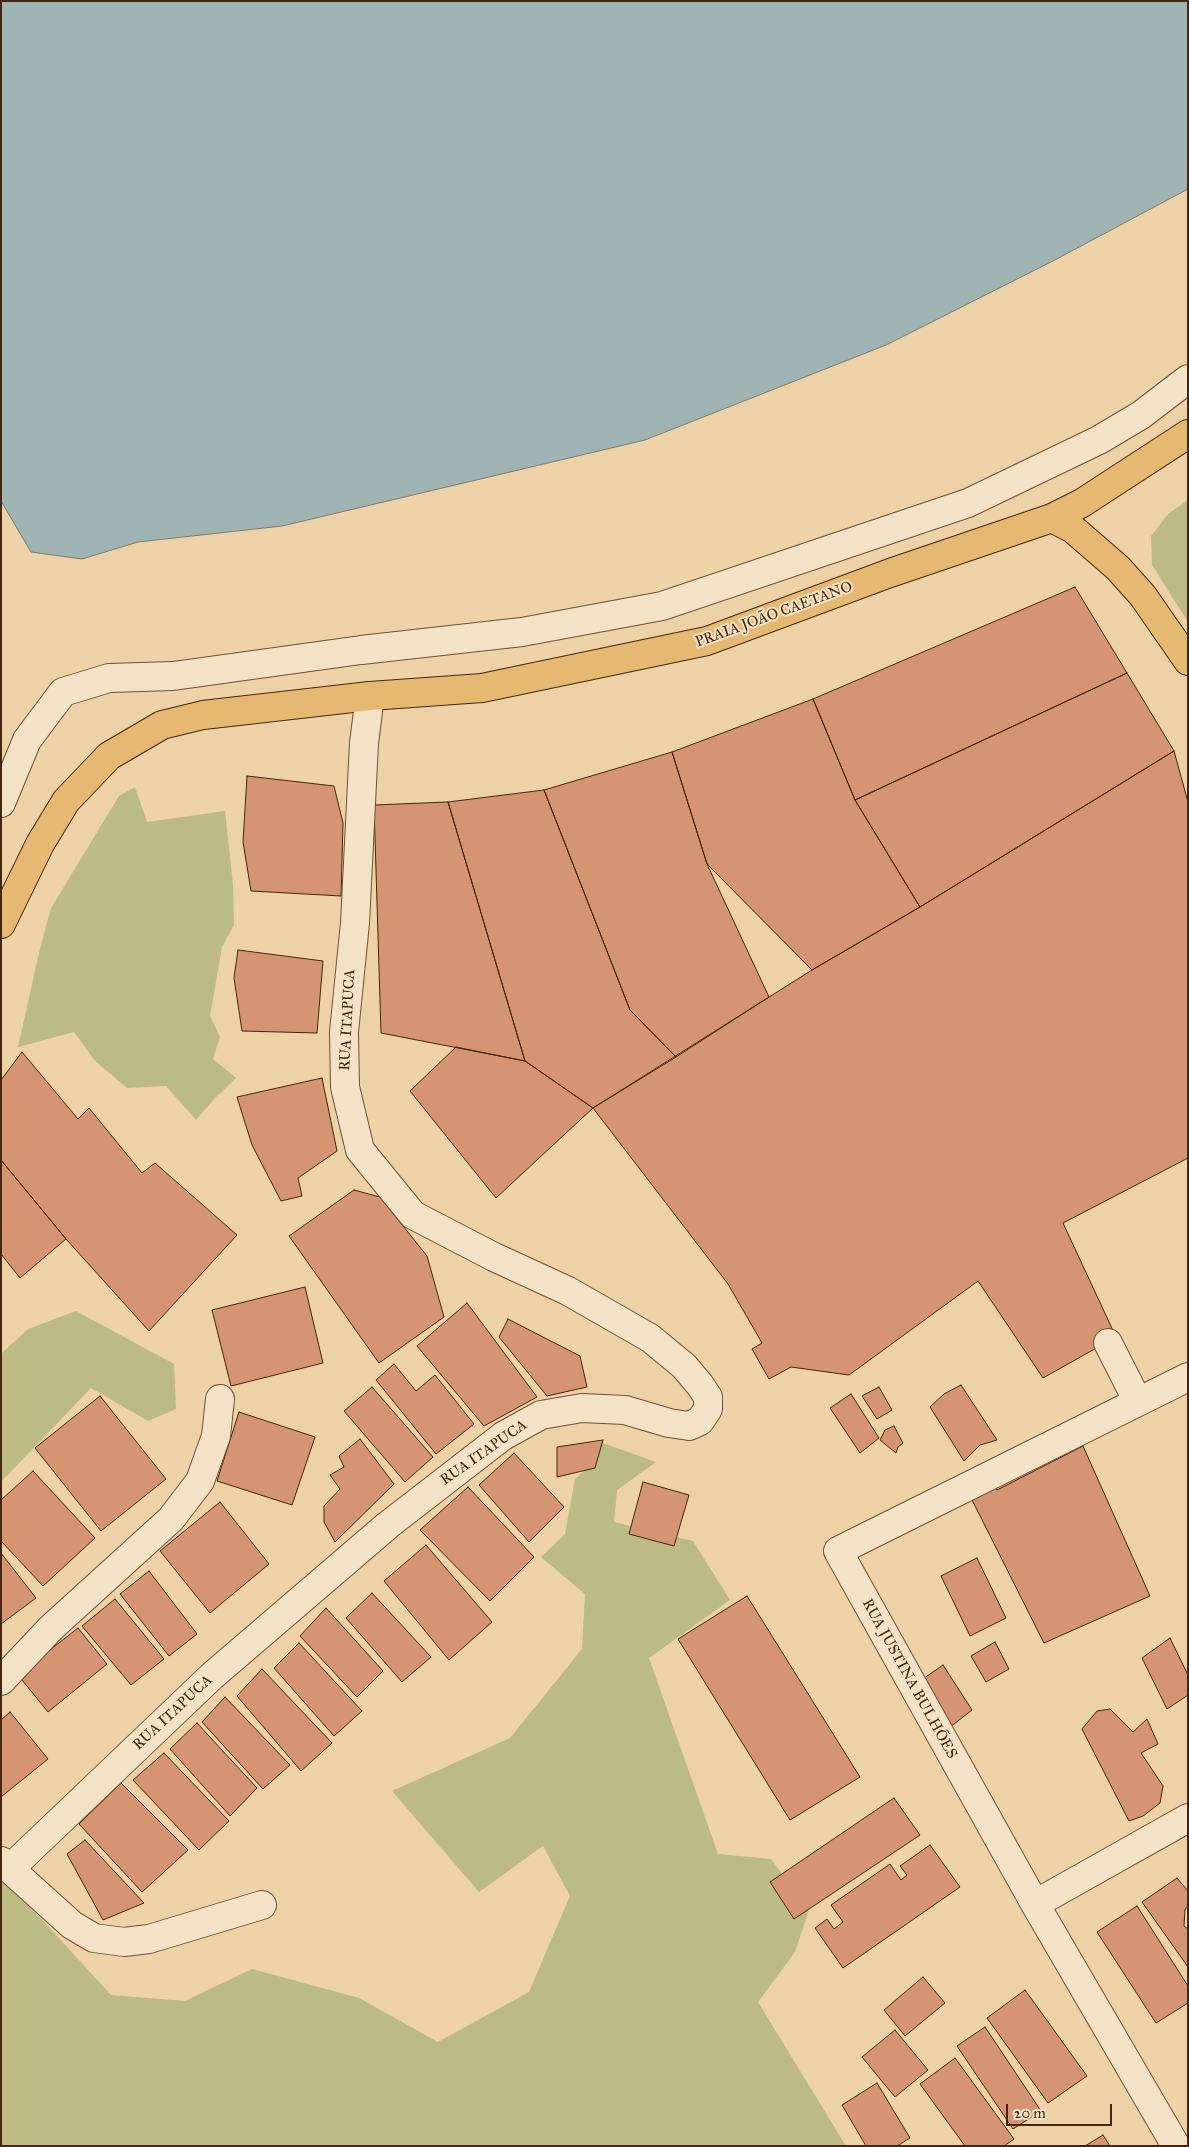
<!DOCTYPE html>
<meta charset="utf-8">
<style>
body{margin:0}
#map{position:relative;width:1189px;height:2147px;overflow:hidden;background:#ecd2a6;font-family:"IM FELL Great Primer",serif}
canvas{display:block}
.frame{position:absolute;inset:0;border:2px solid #44260e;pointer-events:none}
.scale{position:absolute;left:1006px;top:2104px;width:106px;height:22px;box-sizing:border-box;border:2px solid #44260e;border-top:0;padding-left:6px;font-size:15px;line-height:18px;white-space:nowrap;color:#44260e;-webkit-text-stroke:4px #f3e2c5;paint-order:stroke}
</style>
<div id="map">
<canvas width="1189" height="2147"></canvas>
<div class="frame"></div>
<div class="scale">20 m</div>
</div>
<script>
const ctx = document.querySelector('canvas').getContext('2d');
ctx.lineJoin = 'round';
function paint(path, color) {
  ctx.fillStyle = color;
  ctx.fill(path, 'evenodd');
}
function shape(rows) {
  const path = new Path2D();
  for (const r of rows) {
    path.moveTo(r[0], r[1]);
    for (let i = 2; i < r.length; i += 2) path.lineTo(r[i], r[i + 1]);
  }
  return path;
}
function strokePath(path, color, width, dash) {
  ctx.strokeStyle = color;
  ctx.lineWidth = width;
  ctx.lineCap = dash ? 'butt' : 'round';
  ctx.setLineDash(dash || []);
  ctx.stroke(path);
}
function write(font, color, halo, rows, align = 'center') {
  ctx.font = font + ' "IM FELL Great Primer",serif';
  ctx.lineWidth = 4;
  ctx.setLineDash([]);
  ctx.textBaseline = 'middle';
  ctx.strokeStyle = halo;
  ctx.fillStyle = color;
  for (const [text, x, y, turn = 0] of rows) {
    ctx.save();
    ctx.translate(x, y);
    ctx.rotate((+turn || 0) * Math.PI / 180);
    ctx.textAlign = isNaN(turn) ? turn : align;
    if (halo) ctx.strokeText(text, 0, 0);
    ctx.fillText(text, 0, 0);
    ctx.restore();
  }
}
paint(shape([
 [1188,500,1188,622,1152,565,1151,536,1168,514],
 [135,787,147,822,225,811,233,885,234,925,222,947,210,1016,220,1037,213,1059,236,1078,215,1098,196,1120,166,1086,127,1088,95,1061,74,1032,18,1047,39,953,51,908,119,796],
 [76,1311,174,1364,176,1409,148,1421,91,1388,1,1482,1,1354,28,1329],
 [597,1441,656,1462,617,1490,614,1522,693,1541,730,1600,649,1658,718,1854,771,1859,809,1910,795,1952,758,2002,846,2146,1,2146,1,1875,111,1995,185,2001,252,1969,359,1998,438,2042,529,1992,570,1896,543,1846,479,1892,392,1791,510,1738,582,1649,585,1594,541,1557,565,1534,575,1479,594,1463]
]), '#bcbb83');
const water = shape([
 [1,1,1188,1,1188,189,1051,262,886,345,645,440,282,526,138,542,82,559,31,552,1,501,1,1]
]);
paint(water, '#a0b4b4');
strokePath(water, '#7b7b72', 1);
const building = shape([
 [1075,587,1127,673,855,800,813,699,1075,587],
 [1127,673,1174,751,920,907,855,800,1127,673],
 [813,699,855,800,920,907,812,970,707,864,672,752,813,699],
 [1174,751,1188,802,1188,1158,1063,1223,1116,1337,1043,1378,978,1281,849,1375,791,1367,769,1379,752,1349,762,1343,728,1284,593,1108,812,970,920,907,1174,751],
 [672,752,707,864,769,997,676,1057,630,1010,544,790,672,752],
 [247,776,334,786,343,823,341,896,251,891,243,842,247,776],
 [544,790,630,1010,676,1057,593,1108,525,1061,448,802,544,790],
 [448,802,525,1061,381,1033,374,805,448,802],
 [238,950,323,961,317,1033,242,1031,234,978,238,950],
 [456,1047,525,1061,593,1108,496,1198,410,1091,456,1047],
 [22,1052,78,1119,89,1108,142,1173,155,1163,237,1235,149,1331,66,1239,1,1160,1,1080,22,1052],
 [322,1078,337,1151,298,1178,302,1196,281,1201,252,1145,237,1097,322,1078],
 [1,1160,66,1239,20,1278,1,1254,1,1160],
 [354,1190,380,1197,427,1256,444,1317,379,1363,289,1236,354,1190],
 [305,1287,323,1363,231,1386,212,1310,305,1287],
 [467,1303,537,1397,484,1426,417,1346,467,1303],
 [508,1319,580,1356,587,1387,547,1396,499,1337,508,1319],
 [394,1364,416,1391,435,1375,474,1424,436,1454,376,1380,394,1364],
 [961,1385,997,1440,980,1445,964,1461,930,1407,944,1394,961,1385],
 [372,1387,433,1457,405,1482,344,1411,372,1387],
 [879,1387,892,1410,877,1419,862,1396,879,1387],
 [851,1394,879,1438,860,1453,830,1408,851,1394],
 [100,1396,166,1479,101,1531,35,1448,100,1396],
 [239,1412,315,1437,292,1505,217,1481,239,1412],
 [894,1426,903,1443,898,1447,896,1453,880,1440,885,1430,894,1426],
 [360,1439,394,1484,335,1542,324,1522,324,1506,340,1489,330,1475,344,1467,339,1456,360,1439],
 [603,1440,595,1468,557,1477,557,1447,603,1440],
 [1083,1446,1150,1596,1044,1643,969,1494,992,1483,997,1490,1083,1446],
 [514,1453,564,1507,529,1542,479,1485,514,1453],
 [33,1471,95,1538,43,1586,1,1541,1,1500,33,1471],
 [643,1482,689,1495,674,1546,629,1534,643,1482],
 [468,1487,534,1557,490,1601,420,1530,468,1487],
 [220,1502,269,1564,210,1613,160,1551,220,1502],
 [426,1545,492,1622,449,1660,384,1581,426,1545],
 [1,1553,36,1598,1,1624,1,1553],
 [977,1558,1006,1618,970,1636,941,1576,977,1558],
 [149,1571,197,1634,169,1656,120,1594,149,1571],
 [372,1593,431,1657,402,1682,346,1618,372,1593],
 [747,1596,860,1777,790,1820,678,1639,747,1596],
 [115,1599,164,1659,131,1685,82,1626,115,1599],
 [326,1608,383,1671,357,1697,300,1636,326,1608],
 [78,1628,107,1664,48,1712,18,1675,78,1628],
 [1170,1638,1188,1675,1188,1695,1167,1709,1142,1658,1170,1638],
 [995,1642,1009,1669,986,1682,971,1656,995,1642],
 [299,1643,362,1711,334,1736,274,1668,299,1643],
 [943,1665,972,1710,945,1731,920,1681,943,1665],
 [262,1669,332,1743,301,1771,237,1696,262,1669],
 [225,1697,290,1765,263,1789,202,1722,225,1697],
 [1110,1709,1133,1732,1147,1719,1158,1744,1141,1753,1163,1786,1160,1803,1143,1816,1129,1821,1082,1729,1097,1711,1110,1709],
 [10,1712,48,1759,1,1797,1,1720,10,1712],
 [197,1723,257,1788,230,1816,170,1749,197,1723],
 [164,1753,229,1821,199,1850,133,1780,164,1753],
 [121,1783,188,1850,142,1892,79,1824,121,1783],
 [894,1798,920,1835,794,1919,770,1882,894,1798],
 [85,1840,144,1903,103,1920,67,1854,85,1840],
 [930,1845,960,1887,843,1968,815,1928,827,1919,834,1929,843,1922,831,1905,890,1864,901,1880,907,1875,900,1866,930,1845],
 [1177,1878,1188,1891,1188,1907,1185,1909,1184,1926,1188,1929,1188,1967,1142,1902,1177,1878],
 [1137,1906,1188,1986,1188,2003,1156,2023,1097,1932,1137,1906],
 [923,1977,945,2003,905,2036,884,2010,923,1977],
 [1025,1990,1087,2076,1048,2103,987,2018,1025,1990],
 [985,2027,1041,2111,1013,2129,957,2046,985,2027],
 [895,2030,928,2070,895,2097,862,2057,895,2030],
 [955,2058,1014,2139,1004,2146,965,2146,920,2084,955,2058],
 [877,2083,910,2138,897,2146,866,2146,842,2105,877,2083],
 [1103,2135,1110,2146,1085,2146,1103,2135]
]);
paint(building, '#d59573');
strokePath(building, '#44260e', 1);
const minor = shape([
 [1,803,27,740,63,692,109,678,173,676,361,650,522,632,662,606,968,503,1099,440,1141,415,1188,379],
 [1108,1343,1138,1402],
 [1,1681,51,1628,171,1519,200,1481,216,1436,220,1399],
 [1,1861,72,1925,94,1938,124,1942,149,1939,262,1905],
 [14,1871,20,1859,212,1676,388,1525,503,1436,541,1415,582,1408,625,1410,669,1423,689,1426,700,1421,708,1409,708,1397,700,1385,684,1366,650,1338,568,1291,494,1257,413,1215,360,1150,345,1087,344,1032,355,923,364,743,370,696],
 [1035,1904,1188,1818],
 [1176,2146,1035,1904,838,1551,1188,1377]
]);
const major = shape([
 [1052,518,1073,529,1118,568,1143,596,1188,661],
 [1,924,40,844,66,801,109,756,162,725,203,715,370,696,482,688,707,641,890,573,1052,518,1082,503,1188,434]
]);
strokePath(minor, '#6e5134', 30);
strokePath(major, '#44260e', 30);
strokePath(minor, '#f3e2c5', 28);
strokePath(major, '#e6b973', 28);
write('15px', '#44260e', '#f3e2c5', [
 ["PRAIA JOÃO CAETANO",774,615,-20],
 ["RUA ITAPUCA",348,1020,-87],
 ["RUA ITAPUCA",484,1453,-35],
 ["RUA JUSTINA BULHÕES",909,1679,61],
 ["RUA ITAPUCA",173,1713,-43]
]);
</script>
